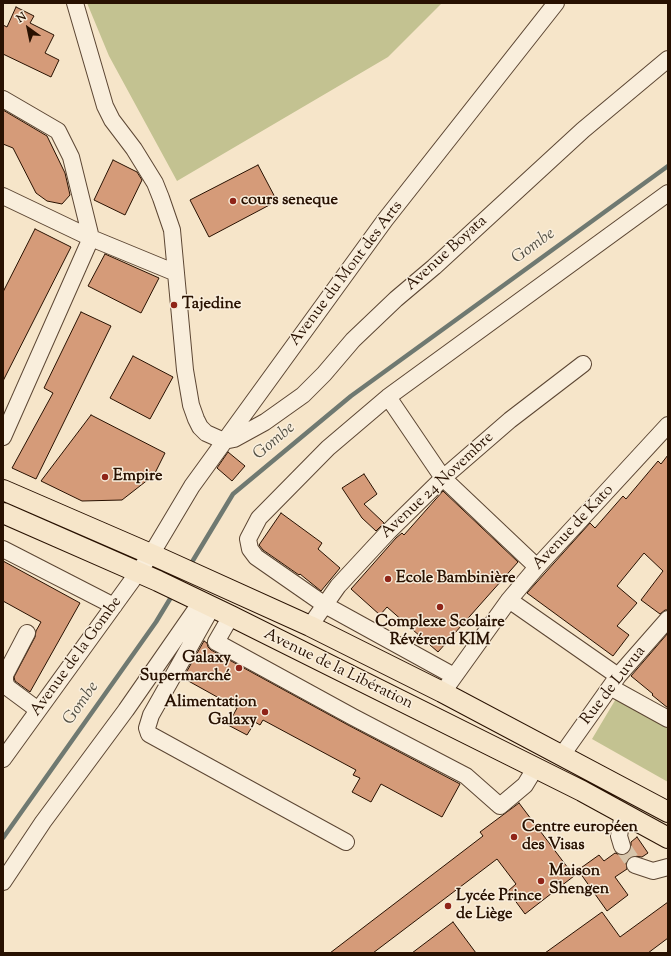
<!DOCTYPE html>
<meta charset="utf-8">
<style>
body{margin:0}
#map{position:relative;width:671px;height:956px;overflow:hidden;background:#f6e5c9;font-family:"Sorts Mill Goudy",serif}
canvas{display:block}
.frame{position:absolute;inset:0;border:4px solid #281101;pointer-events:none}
.north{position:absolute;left:8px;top:8px;width:40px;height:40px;-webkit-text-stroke:3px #f9eedc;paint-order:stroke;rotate:327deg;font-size:11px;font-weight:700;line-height:16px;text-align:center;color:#281101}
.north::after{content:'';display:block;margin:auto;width:14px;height:18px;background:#281101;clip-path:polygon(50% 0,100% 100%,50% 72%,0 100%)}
</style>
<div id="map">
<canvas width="671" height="956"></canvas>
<div class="frame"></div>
<div class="north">N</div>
</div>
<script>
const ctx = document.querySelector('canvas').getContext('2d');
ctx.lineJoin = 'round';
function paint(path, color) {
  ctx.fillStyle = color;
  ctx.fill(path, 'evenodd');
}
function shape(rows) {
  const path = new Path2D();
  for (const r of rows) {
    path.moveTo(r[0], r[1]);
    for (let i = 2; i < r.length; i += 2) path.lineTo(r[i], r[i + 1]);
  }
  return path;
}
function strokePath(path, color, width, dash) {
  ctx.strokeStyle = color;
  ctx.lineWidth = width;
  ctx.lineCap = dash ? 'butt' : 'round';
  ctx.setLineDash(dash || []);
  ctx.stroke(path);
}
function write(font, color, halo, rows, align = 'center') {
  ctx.font = font + ' "Sorts Mill Goudy",serif';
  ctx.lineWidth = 3;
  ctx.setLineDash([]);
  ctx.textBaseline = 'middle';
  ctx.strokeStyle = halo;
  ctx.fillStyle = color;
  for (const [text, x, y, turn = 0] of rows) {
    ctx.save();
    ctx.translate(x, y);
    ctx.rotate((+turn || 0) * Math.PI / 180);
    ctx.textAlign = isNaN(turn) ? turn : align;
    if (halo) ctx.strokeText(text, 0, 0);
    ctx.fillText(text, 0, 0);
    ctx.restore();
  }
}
paint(shape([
 [87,3,442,3,388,57,177,181,109,56],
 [617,697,668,726,668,782,592,739]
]), '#c3c291');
strokePath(shape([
 [189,567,233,494,351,396,668,166],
 [3,838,156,622,173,594]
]), '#6f7971', 4.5);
const building = shape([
 [16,7,34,16,30,23,54,35,45,53,59,60,51,77,3,54,3,25,7,27,16,7],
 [3,110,47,136,65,173,68,186,70,195,62,204,47,201,36,193,13,148,3,144,3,110],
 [113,160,137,172,142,180,125,215,94,200,113,160],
 [258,165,277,201,209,237,190,200,258,165],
 [35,229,71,247,3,381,3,292,35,229],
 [105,254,159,278,141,313,88,286,105,254],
 [81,312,111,326,36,479,12,468,53,393,44,388,81,312],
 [133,356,173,377,150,419,110,398,133,356],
 [91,415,165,453,154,475,122,500,82,501,41,481,91,415],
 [228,452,245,466,232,481,217,468,228,452],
 [668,455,668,610,665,610,660,614,641,600,663,571,644,553,617,586,637,603,617,626,629,635,613,656,527,593,590,523,595,528,623,496,626,499,658,461,661,464,668,455],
 [364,474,377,494,364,504,384,523,376,531,362,518,342,488,364,474],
 [443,491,518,562,438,652,387,607,380,615,351,589,396,538,402,533,404,535,443,491],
 [281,513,322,543,318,549,340,568,321,591,300,574,299,575,263,550,259,545,281,513],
 [3,561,80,603,30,692,15,681,14,677,35,637,36,631,41,622,3,601,3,561],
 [668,633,668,708,652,695,653,694,631,676,668,633],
 [204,641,207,643,208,647,211,650,348,725,460,784,442,817,381,784,371,802,352,792,360,778,353,775,356,770,263,720,260,725,255,722,247,735,228,725,237,708,183,678,204,641],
 [519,803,574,876,525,914,508,891,516,884,497,859,373,953,330,953,483,836,480,832,519,803],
 [637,837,648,853,642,857,633,856,628,858,626,862,627,869,615,877,628,895,607,911,578,870,599,855,604,861,615,853,620,855,625,855,629,852,631,849,631,842,637,837],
 [668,902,668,938,648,953,545,953,602,912,620,937,668,902],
 [453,922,476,953,412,953,453,922]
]);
paint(building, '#d59b79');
strokePath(building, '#281101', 1);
strokePath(shape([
 [622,846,635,865]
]), '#d7c5ab', 16, [16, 8]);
const minor = shape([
 [75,3,105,106,112,120,134,149,155,183,161,198,172,230,185,370,191,405,196,419,200,427,206,433,224,441,234,439,265,422,303,395,324,374,353,340,396,299,434,267,583,130,668,59],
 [3,99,58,131,71,157,91,238,3,437],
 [3,196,91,238,176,273],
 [388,397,443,478,537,567],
 [3,549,114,606],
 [509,600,618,676],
 [212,607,151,715,147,728,149,734,346,842],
 [231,616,216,642,353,717,466,776,500,806,525,785,536,767],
 [310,626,338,586,389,531,443,478,510,420,583,364],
 [27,633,5,675,5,681,7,687,38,710],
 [454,676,325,605,256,557,250,549,248,539,259,518,328,448,388,397,668,193],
 [448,685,509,600,537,567,668,425],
 [610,687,668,719],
 [562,755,618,676,668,619],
 [3,759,152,553,192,486,385,220,556,3],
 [622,846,619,836,623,813],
 [635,865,653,871,668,867],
 [3,882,43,822,126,710,201,602]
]);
const major = shape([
 [3,490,153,555,310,626,442,692,668,812],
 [3,513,158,581,231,616,582,791,668,838]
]);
strokePath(minor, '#5c4633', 18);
strokePath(major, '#281101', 22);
strokePath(minor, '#f9eedc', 16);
strokePath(major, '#f6e5c9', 20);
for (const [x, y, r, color] of [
 [233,201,4,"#8f2418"],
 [174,305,4,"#8f2418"],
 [105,477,4,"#8f2418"],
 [388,579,4,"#8f2418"],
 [440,607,4,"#8f2418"],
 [239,668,4,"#8f2418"],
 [265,712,4,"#8f2418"],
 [514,837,4,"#8f2418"],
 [541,881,4,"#8f2418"],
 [448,906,4,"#8f2418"]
]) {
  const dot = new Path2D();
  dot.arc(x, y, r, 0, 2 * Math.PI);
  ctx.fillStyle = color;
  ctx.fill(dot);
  strokePath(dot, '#f9eedc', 1.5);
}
write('bold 16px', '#281101', '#f9eedc', [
 ["cours seneque",241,201],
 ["Tajedine",182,305],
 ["Empire",113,477],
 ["Ecole Bambinière",396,579],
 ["Complexe Scolaire",440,623,"center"],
 ["Révérend KIM",440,641,"center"],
 ["Galaxy",231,659,"right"],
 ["Supermarché",231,677,"right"],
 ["Alimentation",257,703,"right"],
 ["Galaxy",257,721,"right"],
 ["Centre européen",522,828],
 ["des Visas",522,846],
 ["Maison",549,872],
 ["Shengen",549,890],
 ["Lycée Prince",456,897],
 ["de Liège",456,915]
], 'left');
write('16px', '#281101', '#f9eedc', [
 ["Avenue Boyata",447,254,-42],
 ["Avenue du Mont des Arts",347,274,-53],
 ["Avenue 24 Novembre",438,486,-43],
 ["Avenue de Kato",574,528,-47],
 ["Avenue de la Gombe",77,657,-54],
 ["Avenue de la Libération",338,670,26],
 ["Rue de Luvua",614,686,-52]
]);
write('italic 17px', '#514e42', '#f9eedc', [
 ["Gombe",534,247,-36],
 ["Gombe",275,442,-40],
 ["Gombe",82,704,-55]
]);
</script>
